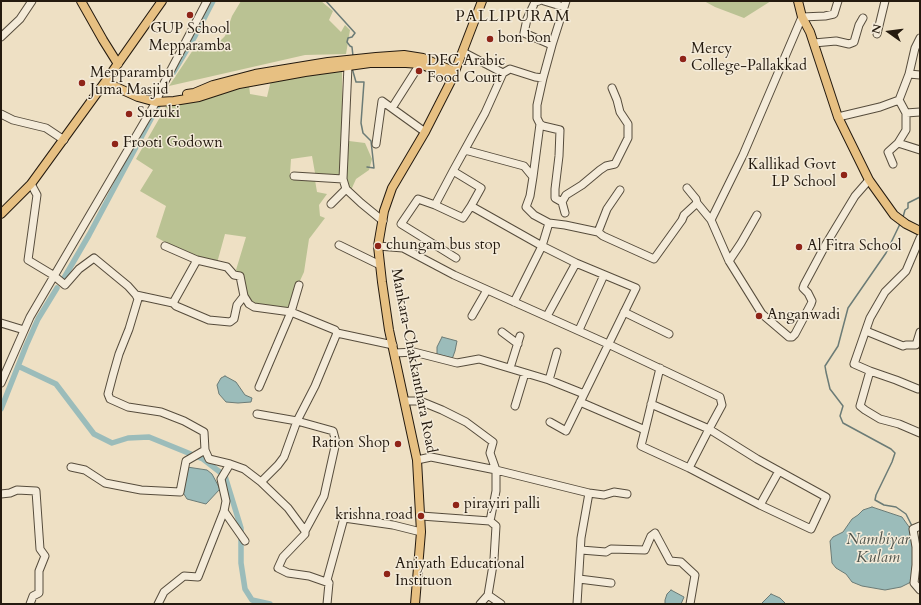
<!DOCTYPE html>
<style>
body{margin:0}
#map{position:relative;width:921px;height:605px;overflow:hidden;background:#eee0c4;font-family:Cardo,serif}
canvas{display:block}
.frame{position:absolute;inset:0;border:2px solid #241a0f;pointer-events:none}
.north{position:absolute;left:869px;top:12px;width:40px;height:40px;-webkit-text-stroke:3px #f4ebd9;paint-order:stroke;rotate:284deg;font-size:11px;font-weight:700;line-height:16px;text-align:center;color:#241a0f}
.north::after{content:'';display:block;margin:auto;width:14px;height:18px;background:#241a0f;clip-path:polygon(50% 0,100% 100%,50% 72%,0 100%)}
</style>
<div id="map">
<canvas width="921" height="605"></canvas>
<div class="frame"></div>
<div class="north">N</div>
</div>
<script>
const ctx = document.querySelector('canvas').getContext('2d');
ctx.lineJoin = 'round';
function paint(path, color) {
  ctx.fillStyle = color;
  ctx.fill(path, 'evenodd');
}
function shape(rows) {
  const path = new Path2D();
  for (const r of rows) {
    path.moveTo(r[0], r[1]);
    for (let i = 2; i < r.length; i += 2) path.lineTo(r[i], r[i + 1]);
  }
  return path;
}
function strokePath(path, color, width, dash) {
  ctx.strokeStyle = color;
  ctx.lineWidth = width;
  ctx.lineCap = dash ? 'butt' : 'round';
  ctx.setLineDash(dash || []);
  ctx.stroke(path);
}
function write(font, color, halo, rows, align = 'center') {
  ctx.font = font + ' Cardo,serif';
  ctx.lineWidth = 3;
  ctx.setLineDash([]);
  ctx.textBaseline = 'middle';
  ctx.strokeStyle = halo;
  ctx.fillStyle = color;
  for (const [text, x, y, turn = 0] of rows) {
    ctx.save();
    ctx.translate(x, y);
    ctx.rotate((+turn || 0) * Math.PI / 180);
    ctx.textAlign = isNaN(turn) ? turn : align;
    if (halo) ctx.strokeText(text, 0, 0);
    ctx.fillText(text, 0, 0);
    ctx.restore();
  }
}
paint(shape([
 [241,1,321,1,333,11,329,20,341,32,345,25,350,30,346,54,305,55,169,86,199,41,214,47,225,36,232,16],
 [704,1,771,1,744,18,715,7],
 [342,72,343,135,349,141,365,143,372,159,369,170,356,179,352,188,345,188,342,177,315,173,312,156,291,159,290,174,315,180,317,192,327,194,319,205,320,216,325,218,309,239,304,272,287,309,254,305,243,293,236,270,246,237,225,234,217,263,187,255,156,237,166,206,140,191,153,170,136,159,167,105,197,102,222,91,249,85,250,94,267,97,271,80,309,73]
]), '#bac293');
const water = shape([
 [442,337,457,341,455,351,451,362,437,356,437,347,442,337],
 [225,376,236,382,245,395,252,398,251,402,238,403,226,402,219,394,217,385,221,378,225,376],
 [187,467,207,470,212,474,220,489,206,504,187,499,182,491,187,467],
 [872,507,902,517,912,531,915,537,913,581,901,587,885,590,862,586,852,582,846,574,836,568,832,563,830,541,833,537,843,532,852,519,858,515,863,510,872,507],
 [671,590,684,597,681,604,665,604,665,600,667,594,671,590],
 [771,594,780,598,786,604,761,604,771,594]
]);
paint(water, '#9bbcba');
strokePath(water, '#6b7b76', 1);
strokePath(shape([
 [326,1,355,33,352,37,348,38,347,42,350,46,352,47,353,56],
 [352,68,356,82,364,82,361,123,363,133,371,141,374,168,367,167],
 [903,217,905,210,908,208,908,203,920,197],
 [900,224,886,253,848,308,838,346,825,366,826,372,830,389,843,406,840,416,843,423,891,449,895,453,892,462,876,495,875,500,884,505,896,507,906,514,912,526],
 [917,534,919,542],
 [919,548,920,559]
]), '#6b7b76', 1.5);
strokePath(shape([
 [173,73,195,36,213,1],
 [64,278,89,235,159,104],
 [18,366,56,384,94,434,112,443,128,438,149,437,203,459,225,476,241,528,241,563,245,589,252,600,270,604],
 [1,409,26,346,38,319,57,288]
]), '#9bbcba', 5.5);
const minor = shape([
 [539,1,535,2,527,19,524,33,552,45],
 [544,1,564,7],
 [877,34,885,1],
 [1,37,20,19,32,1],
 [814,43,836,41,849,44,854,42,859,25,863,18],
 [463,52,503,73],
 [348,66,343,179,346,189,361,203,383,221],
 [909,74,915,48,920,38],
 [899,100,909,74,920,75],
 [392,108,420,64],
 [920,112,906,113,906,130,898,143,920,150],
 [1,114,13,120,46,128,64,140],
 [838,117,880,107,899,100,906,113],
 [540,124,543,126,560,130,559,156,555,189,555,198,562,202],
 [376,144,382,101,425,132],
 [465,150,524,166,533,177,530,196,526,207,534,215,549,223,565,225,598,232,603,236,654,259,682,220,684,215,697,203],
 [893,164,888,152,898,143],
 [453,171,481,188,471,206],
 [294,176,343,179],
 [533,177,540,124,537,118,537,105,543,78],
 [31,184,37,195,28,260,53,275,65,285,79,269,94,258,128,286,136,295,138,299,129,329,119,354,113,375,108,394,110,399,128,407,161,412,184,421,204,432,205,450,209,459,230,464,244,469,261,482,288,508,305,531,305,534,283,557,278,568,288,573,309,576,329,583,327,604],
 [687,188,696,199,697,203,711,220,729,261,762,314,789,337,792,337,795,334,811,304,812,301,808,293,803,288,804,285,826,244,855,196,869,180],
 [331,204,346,189],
 [435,205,463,218,471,206,542,246,576,263,636,288,566,431,550,422],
 [565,213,562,202,566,195,582,185,600,170,606,166,615,164,628,138,628,124,620,112,617,100,612,88],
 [711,220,743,155,802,17,825,16,834,14,838,1],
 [598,232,607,209,620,190],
 [920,238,906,271,885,292,870,318,854,364,870,371,860,406,865,410,880,419,899,424,920,433],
 [339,245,380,265],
 [165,246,197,260,227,267,234,275,240,276,244,296,249,304,254,307,291,312,335,330,337,333,393,345],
 [378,246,403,248,454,275,608,344,720,397,722,405,709,429,689,468,760,505,811,529,826,497,757,459,709,429,651,404],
 [456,258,401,224,418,199,435,205,453,171,485,113,503,73,510,69,535,77,543,78,552,45,566,1],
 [197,260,173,303,176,306,209,320,230,322,234,319,237,305,244,296],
 [729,261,741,243,757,215],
 [136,295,173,303],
 [514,302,542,246,549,223],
 [624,312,669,334],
 [472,316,487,290],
 [547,316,576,263],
 [1,323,24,330],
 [579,330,604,275],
 [866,331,903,346,906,345,916,345,920,332],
 [502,332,518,344],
 [395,353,414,352,457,363,479,359,549,380,584,394],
 [510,368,520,336],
 [870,371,896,380,918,389],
 [549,380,557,352],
 [1,383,30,317,156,102,162,87,207,1],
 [259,387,291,312,299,285],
 [405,401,420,401,442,410,466,422,493,442,490,453,496,470,496,491,490,521,421,516],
 [580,402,645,430,641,446,689,468],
 [515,406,525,373],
 [257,414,297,421,333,431,336,442,324,496,305,531],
 [645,430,660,368],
 [417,460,431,457,496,470,589,493,604,495,614,492,627,494],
 [71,467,85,470,105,483,141,490,180,492,186,461,205,450],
 [261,482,278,465,284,457,297,421,315,386,337,333],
 [1,494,10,493,17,490,36,491,40,549,45,556,39,571,39,593,33,596,30,604],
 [760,505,779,471],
 [224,511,245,541],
 [490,521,496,526,494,559,488,595,501,604],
 [920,526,913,529,916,547,916,565,914,583,920,590],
 [581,550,606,552,611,549,645,550,651,536,655,533,670,561,681,562,695,575,690,604],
 [579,579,611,583],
 [329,583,327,580,344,518,393,525,421,532],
 [158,604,164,592,184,576,198,577,224,511,226,501,221,479,230,464],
 [480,604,488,595],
 [577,604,581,538,589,493]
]);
const major = shape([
 [81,1,103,40,118,64],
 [798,1,802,17,810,32,838,117,869,180,894,215,906,224,920,231],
 [105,82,138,97,156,102,174,101,199,97,239,84,305,72,370,63,406,63,420,64,438,71,452,79],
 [187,94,194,93,213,85,255,74,328,62,376,57,404,55,423,58,455,72],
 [1,214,31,184,105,82,162,1],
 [415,604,421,532,417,460,389,330,382,282,378,246,384,211,392,188,425,132,452,79,482,1]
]);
strokePath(minor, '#564c3c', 9);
strokePath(major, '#241a0f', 10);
strokePath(minor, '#f4ebd9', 7);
strokePath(major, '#e7c082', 8);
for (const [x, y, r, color] of [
 [190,15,4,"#8f2418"],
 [490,39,4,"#8f2418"],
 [683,59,4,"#8f2418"],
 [419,71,4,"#8f2418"],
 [82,83,4,"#8f2418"],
 [129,114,4,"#8f2418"],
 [115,144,4,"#8f2418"],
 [844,175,4,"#8f2418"],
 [378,246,4,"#8f2418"],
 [799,247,4,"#8f2418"],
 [759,316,4,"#8f2418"],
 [398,444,4,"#8f2418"],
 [456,505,4,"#8f2418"],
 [421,516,4,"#8f2418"],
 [387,574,4,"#8f2418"]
]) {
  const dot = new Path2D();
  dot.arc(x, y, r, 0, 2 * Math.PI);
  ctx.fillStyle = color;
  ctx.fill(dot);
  strokePath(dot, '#f4ebd9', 1.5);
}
write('15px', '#241a0f', '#f4ebd9', [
 ["GUP School",190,30,"center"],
 ["Mepparamba",190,47,"center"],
 ["bon bon",498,39],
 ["Mercy",691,50],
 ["College-Pallakkad",691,67],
 ["DFC Arabic",427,62],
 ["Food Court",427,79],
 ["Mepparambu",90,74],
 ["Juma Masjid",90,91],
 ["Suzuki",137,114],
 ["Frooti Godown",123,144],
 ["Kallikad Govt",836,166,"right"],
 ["LP School",836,183,"right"],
 ["chungam bus stop",386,246],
 ["Al Fitra School",807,247],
 ["Anganwadi",767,316],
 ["Ration Shop",390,444,"right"],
 ["pirayiri palli",464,505],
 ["krishna road",413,516,"right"],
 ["Aniyath Educational",395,565],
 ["Instituon",395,582]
], 'left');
write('15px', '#241a0f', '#f4ebd9', [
 ["Mankara-Chakkanthara Road",413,361,79]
]);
ctx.letterSpacing = '1px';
write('16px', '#241a0f', '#f4ebd9', [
 ["PALLIPURAM",513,17]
]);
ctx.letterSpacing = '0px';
write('italic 16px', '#4e534b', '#f4ebd9', [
 ["Nambiyar",878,540],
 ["Kulam",878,558]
]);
</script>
